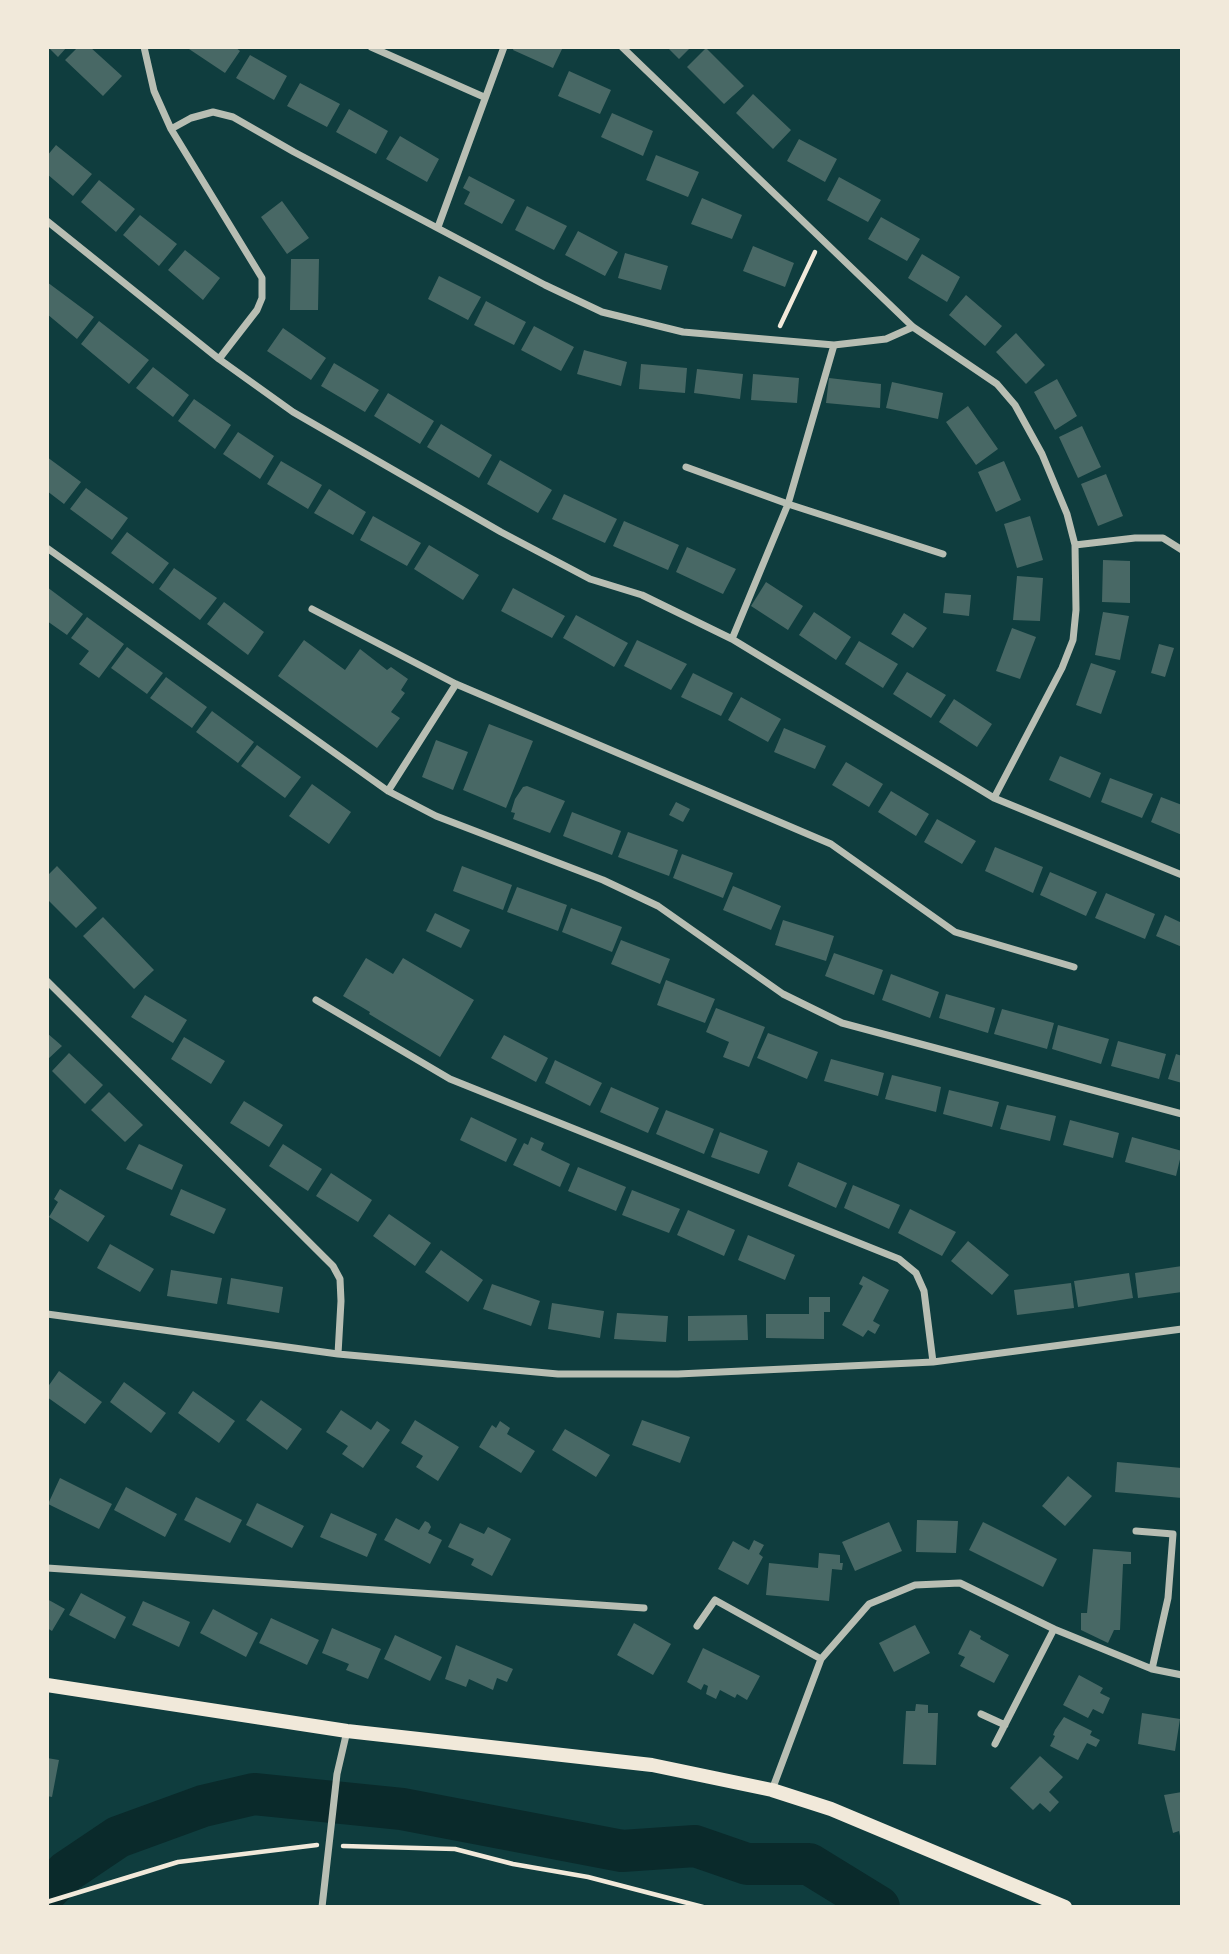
<!DOCTYPE html>
<style>
body{margin:0}
#map{position:relative;width:1229px;height:1954px;overflow:hidden;background:#0f3d3e;font-family:"Archivo Narrow",sans-serif}
canvas{display:block}
.frame{position:absolute;inset:0;border:49px solid #f1e9da;pointer-events:none}
</style>
<div id="map">
<canvas width="1229" height="1954"></canvas>
<div class="frame"></div>
</div>
<script>
const ctx = document.querySelector('canvas').getContext('2d');
ctx.lineJoin = 'round';
function shape(rows) {
  const path = new Path2D();
  for (const r of rows) {
    path.moveTo(r[0], r[1]);
    for (let i = 2; i < r.length; i += 2) path.lineTo(r[i], r[i + 1]);
  }
  return path;
}
function strokePath(path, color, width, dash) {
  ctx.strokeStyle = color;
  ctx.lineWidth = width;
  ctx.lineCap = dash ? 'butt' : 'round';
  ctx.setLineDash(dash || []);
  ctx.stroke(path);
}
function paint(path, color) {
  ctx.fillStyle = color;
  ctx.fill(path, 'evenodd');
}
strokePath(shape([
 [47,1891,66,1872,118,1837,203,1806,254,1794,402,1809,622,1851,695,1846,747,1864,809,1864,879,1907]
]), '#0a2a2b', 42);
paint(shape([
 [48,47,67,47,58,57],
 [78,47,90,47,122,76,103,96,65,60],
 [186,47,235,47,240,51,225,73],
 [514,47,563,47,553,68,513,50],
 [667,47,691,47,679,59],
 [706,48,744,86,724,104,687,67],
 [250,55,287,76,274,100,236,78],
 [569,71,611,90,600,114,558,96],
 [300,83,340,104,327,127,287,106],
 [753,94,791,130,773,149,736,113],
 [349,109,388,131,376,154,336,132],
 [612,113,653,131,643,156,601,137],
 [400,136,439,159,427,182,386,159],
 [799,139,837,159,825,182,787,161],
 [56,145,92,174,73,196,47,174,47,156],
 [656,155,699,172,688,197,646,180],
 [469,176,515,200,502,224,464,204,470,192,463,188],
 [839,177,881,200,868,222,827,200],
 [99,180,135,209,116,232,81,202],
 [702,198,742,215,732,239,691,224],
 [282,201,309,238,287,254,261,217],
 [527,206,567,226,554,250,515,230],
 [140,215,177,244,159,266,123,235],
 [881,217,920,239,907,261,868,239],
 [578,231,618,252,605,276,565,255],
 [753,246,794,263,785,287,743,271],
 [185,250,220,278,203,300,168,270],
 [625,253,668,266,661,290,618,278],
 [922,254,960,277,947,302,908,278],
 [291,259,319,259,318,310,290,310],
 [439,276,481,297,468,320,428,299],
 [47,282,94,317,77,339,47,314],
 [966,295,1002,326,985,346,949,315],
 [486,301,526,322,514,345,474,325],
 [99,321,149,360,129,384,81,344],
 [534,326,574,347,561,371,521,350],
 [283,328,326,358,311,380,267,351],
 [1016,333,1045,365,1026,384,996,352],
 [584,350,627,362,621,386,577,374],
 [334,363,379,390,365,412,321,386],
 [641,364,687,368,685,393,639,389],
 [153,367,189,395,173,417,136,388],
 [697,369,743,374,740,399,694,393],
 [753,374,799,378,797,403,751,400],
 [829,378,881,384,880,408,826,403],
 [1057,379,1077,416,1055,430,1034,392],
 [892,382,943,393,938,419,886,408],
 [388,393,434,421,420,444,374,416],
 [194,399,231,425,215,449,178,421],
 [968,406,998,449,976,465,946,422],
 [441,424,492,455,479,478,427,447],
 [1082,426,1101,467,1078,478,1059,437],
 [238,432,274,456,260,479,223,454],
 [47,457,81,482,64,504,47,491],
 [500,460,552,490,538,513,487,484],
 [281,461,322,485,308,509,267,484],
 [1004,461,1021,500,996,512,978,472],
 [1106,474,1123,516,1098,526,1081,484],
 [86,488,128,518,112,540,70,509],
 [329,489,366,512,353,535,314,513],
 [564,494,617,519,605,543,552,519],
 [373,516,421,543,407,566,360,540],
 [1030,516,1043,560,1017,568,1004,524],
 [624,521,679,545,668,570,613,546],
 [127,532,169,563,153,584,111,553],
 [429,545,479,575,463,600,414,569],
 [687,547,736,569,723,594,676,572],
 [1103,560,1130,561,1130,603,1102,602],
 [174,568,217,598,200,620,159,589],
 [1017,576,1043,578,1040,621,1013,620],
 [766,582,803,606,788,630,751,606],
 [47,587,83,614,67,635,47,621],
 [513,588,565,616,552,638,501,611],
 [945,593,971,595,969,616,943,613],
 [224,602,264,632,248,655,207,624],
 [814,612,851,637,836,660,799,635],
 [1103,612,1129,616,1120,660,1095,655],
 [904,613,927,628,913,648,891,634],
 [576,615,628,643,614,667,563,638],
 [87,617,124,644,99,678,79,664,89,651,71,638],
 [1012,628,1036,637,1020,679,996,671],
 [304,640,345,670,360,649,387,670,391,667,408,679,401,690,405,693,391,712,400,718,377,748,278,676],
 [637,640,687,664,671,690,624,666],
 [859,641,898,664,883,688,845,664],
 [1159,644,1174,648,1165,677,1151,673],
 [127,647,163,673,147,694,111,668],
 [1091,663,1116,671,1101,714,1076,705],
 [907,672,946,695,931,718,893,694],
 [693,673,733,693,721,716,681,697],
 [166,677,207,707,192,728,150,698],
 [741,697,781,719,768,742,728,720],
 [954,699,992,724,977,747,939,722],
 [212,711,254,742,238,763,196,732],
 [489,724,533,741,506,808,463,790],
 [784,728,826,746,815,769,774,752],
 [436,740,468,752,453,790,422,777],
 [257,745,301,777,285,798,241,766],
 [1060,756,1101,773,1090,798,1049,780],
 [846,762,883,784,869,807,832,785],
 [1110,778,1153,794,1142,818,1101,802],
 [312,784,351,812,329,844,289,816],
 [527,786,565,801,550,833,513,819,515,813,511,812,515,799,523,787],
 [891,791,929,814,916,836,878,812],
 [1161,797,1182,805,1182,835,1151,822],
 [676,802,690,809,683,822,669,815],
 [572,812,621,831,612,855,563,836],
 [937,819,976,841,962,864,924,842],
 [628,832,678,850,669,876,618,857],
 [995,847,1043,867,1033,893,985,871],
 [682,854,733,873,723,898,673,878],
 [57,866,97,908,76,928,47,899,47,876],
 [462,866,512,885,503,910,453,891],
 [1050,872,1097,892,1086,916,1040,895],
 [733,886,781,906,771,930,723,910],
 [517,887,567,905,558,931,507,912],
 [1106,893,1155,914,1145,939,1095,918],
 [571,908,622,927,612,952,562,932],
 [435,913,470,930,461,948,426,931],
 [1165,915,1182,923,1182,947,1156,936],
 [103,917,154,970,134,989,83,936],
 [783,920,834,936,826,961,775,945],
 [621,940,670,959,660,984,611,964],
 [834,953,883,970,874,995,825,976],
 [366,958,393,974,403,958,474,1000,440,1057,369,1014,370,1012,343,996],
 [891,974,939,992,930,1018,882,1000],
 [666,980,715,999,705,1023,657,1005],
 [946,994,995,1008,988,1033,939,1018],
 [145,995,187,1020,173,1043,131,1017],
 [716,1008,765,1027,749,1067,723,1057,729,1042,706,1032],
 [1002,1009,1054,1023,1047,1049,994,1034],
 [1058,1025,1109,1039,1101,1064,1052,1049],
 [47,1033,62,1046,47,1060],
 [768,1033,818,1052,807,1079,757,1058],
 [504,1035,548,1058,536,1082,491,1058],
 [184,1037,225,1061,211,1084,171,1059],
 [1118,1041,1166,1054,1159,1079,1111,1066],
 [69,1053,103,1085,85,1104,52,1071],
 [1176,1054,1182,1056,1182,1083,1168,1079],
 [831,1059,884,1073,878,1096,824,1081],
 [555,1060,602,1083,590,1106,545,1083],
 [892,1075,941,1087,936,1112,885,1099],
 [611,1087,659,1108,648,1133,600,1112],
 [949,1090,999,1102,992,1127,943,1114],
 [109,1092,143,1125,125,1142,91,1110],
 [244,1101,283,1125,269,1147,230,1123],
 [1007,1105,1056,1116,1050,1141,1000,1129],
 [666,1110,714,1129,704,1154,656,1134],
 [471,1117,517,1139,506,1162,460,1140],
 [1070,1120,1119,1133,1113,1158,1063,1145],
 [720,1132,768,1151,759,1174,711,1157],
 [531,1137,544,1143,541,1150,570,1164,560,1187,513,1165,524,1143,528,1145],
 [1132,1137,1182,1151,1176,1176,1125,1162],
 [139,1144,183,1165,172,1190,126,1169],
 [283,1144,322,1169,308,1191,269,1166],
 [798,1162,847,1183,836,1208,788,1186],
 [578,1167,626,1187,616,1211,568,1191],
 [331,1173,372,1200,358,1222,316,1196],
 [853,1185,900,1205,889,1229,844,1208],
 [60,1189,105,1216,88,1242,49,1217,58,1202,54,1199],
 [181,1189,226,1209,214,1234,170,1215],
 [632,1190,680,1209,669,1233,622,1215],
 [910,1209,956,1232,942,1256,898,1233],
 [688,1210,735,1230,724,1256,677,1235],
 [389,1214,431,1243,415,1266,373,1236],
 [748,1235,795,1255,785,1280,738,1260],
 [968,1241,1009,1275,992,1295,951,1261],
 [110,1244,154,1269,140,1292,97,1268],
 [441,1250,483,1280,468,1302,425,1272],
 [1182,1266,1182,1292,1138,1298,1135,1273],
 [171,1270,222,1278,217,1304,167,1296],
 [1129,1273,1133,1298,1078,1307,1074,1281],
 [863,1276,889,1290,873,1321,880,1325,875,1334,868,1330,863,1337,842,1325,863,1286,859,1284],
 [231,1278,283,1287,279,1313,227,1304],
 [1071,1283,1074,1308,1017,1315,1014,1290],
 [492,1284,540,1301,531,1326,483,1309],
 [809,1297,830,1297,830,1312,824,1312,824,1339,766,1338,766,1314,809,1314],
 [552,1303,604,1311,600,1338,548,1329],
 [617,1313,668,1316,666,1342,614,1339],
 [747,1315,748,1340,688,1341,688,1316],
 [59,1371,102,1402,85,1424,47,1397,47,1388],
 [124,1382,166,1413,151,1433,110,1402],
 [193,1391,235,1421,219,1443,178,1413],
 [261,1400,302,1429,287,1450,246,1420],
 [341,1410,371,1430,377,1421,390,1430,363,1468,342,1454,348,1446,326,1432],
 [415,1420,459,1447,438,1481,416,1467,423,1456,401,1443],
 [642,1420,690,1437,680,1463,632,1445],
 [500,1421,510,1428,507,1434,535,1451,521,1473,479,1447,492,1425,496,1428],
 [565,1429,610,1455,596,1477,552,1450],
 [1117,1462,1182,1468,1182,1498,1115,1492],
 [1068,1476,1092,1496,1065,1526,1042,1506],
 [60,1478,112,1504,99,1529,48,1504],
 [126,1487,177,1514,165,1537,114,1510],
 [196,1497,242,1520,230,1543,184,1520],
 [257,1503,304,1526,292,1548,246,1525],
 [331,1513,377,1534,367,1557,320,1537],
 [396,1518,419,1530,425,1521,429,1523,431,1527,428,1533,442,1540,430,1564,384,1540],
 [917,1520,958,1521,956,1553,916,1552],
 [889,1522,902,1551,855,1571,842,1542],
 [983,1522,1057,1559,1043,1587,969,1550],
 [460,1523,484,1534,488,1527,511,1539,492,1576,471,1565,474,1559,448,1547],
 [754,1540,764,1545,759,1554,763,1557,748,1585,718,1569,733,1541,749,1550],
 [1093,1549,1131,1552,1131,1564,1123,1564,1120,1630,1114,1630,1108,1643,1081,1630,1081,1613,1087,1613],
 [819,1553,840,1555,840,1563,843,1563,842,1570,832,1569,829,1601,766,1595,769,1563,818,1568],
 [81,1593,126,1617,115,1639,69,1615],
 [47,1599,65,1609,52,1631,47,1628],
 [143,1601,190,1622,179,1647,132,1625],
 [213,1609,258,1633,246,1657,200,1633],
 [271,1618,319,1640,307,1665,259,1643],
 [634,1623,671,1644,653,1675,617,1655],
 [915,1625,930,1653,894,1672,879,1643],
 [332,1628,381,1649,368,1679,346,1670,349,1664,322,1653],
 [970,1630,981,1636,980,1639,1009,1655,994,1683,960,1666,965,1657,958,1654],
 [395,1635,442,1657,430,1681,384,1659],
 [456,1645,513,1669,507,1682,497,1678,493,1690,469,1679,466,1687,445,1679],
 [703,1648,760,1676,747,1700,737,1694,735,1698,720,1690,716,1699,706,1694,708,1686,704,1684,701,1690,687,1682],
 [1079,1675,1103,1688,1100,1693,1110,1698,1103,1714,1093,1709,1088,1718,1063,1705],
 [916,1704,928,1705,928,1713,938,1713,936,1765,903,1764,906,1711,915,1711],
 [1142,1713,1180,1719,1175,1751,1138,1744],
 [1064,1717,1092,1731,1090,1735,1100,1740,1096,1747,1087,1743,1078,1760,1050,1746,1055,1736,1053,1735,1055,1730],
 [1040,1756,1063,1777,1049,1792,1059,1802,1050,1812,1040,1803,1033,1810,1010,1788],
 [47,1758,59,1760,52,1797,47,1796],
 [1182,1792,1182,1841,1181,1841,1179,1831,1173,1833,1164,1795]
]), '#486865');
strokePath(shape([
 [780,326,815,252],
 [343,1846,455,1849,513,1864,588,1877,703,1907],
 [47,1902,178,1862,317,1845]
]), '#f1e9da', 4.5);
strokePath(shape([
 [144,47,154,91,171,129,262,278,262,298,257,310,219,359],
 [371,47,484,97],
 [622,47,913,327,997,384,1015,405,1042,454,1067,514,1075,545,1076,610,1073,640,1062,668,994,798],
 [171,129,191,118,213,112,233,117,294,152,545,285,602,312,683,332,834,345,886,339,913,327],
 [47,221,219,359,293,412,501,532,590,579,642,595,732,639,994,798,1182,875],
 [438,227,504,47],
 [686,467,788,504,943,554],
 [1075,545,1135,538,1163,538,1182,550],
 [47,548,388,791,436,816,603,880,658,906,783,994,842,1023,1182,1114],
 [312,609,456,684,831,844,955,932,1074,967],
 [732,639,788,504,834,345],
 [388,791,456,684],
 [47,981,333,1266,340,1279,341,1301,338,1354],
 [316,1000,450,1079,899,1259,916,1273,924,1291,933,1362],
 [47,1314,338,1354,558,1374,678,1374,933,1362,1182,1329],
 [1136,1531,1173,1534,1168,1598,1152,1669],
 [47,1568,644,1608],
 [697,1626,715,1600,821,1659],
 [1054,1629,1152,1669,1182,1675],
 [981,1714,1005,1725],
 [772,1790,821,1659,869,1604,915,1585,960,1583,1054,1629,995,1744],
 [322,1907,337,1774,347,1731]
]), '#b8beb3', 7);
strokePath(shape([
 [47,1685,347,1731,652,1765,772,1790,831,1809,1065,1907]
]), '#f1e9da', 14);
</script>
